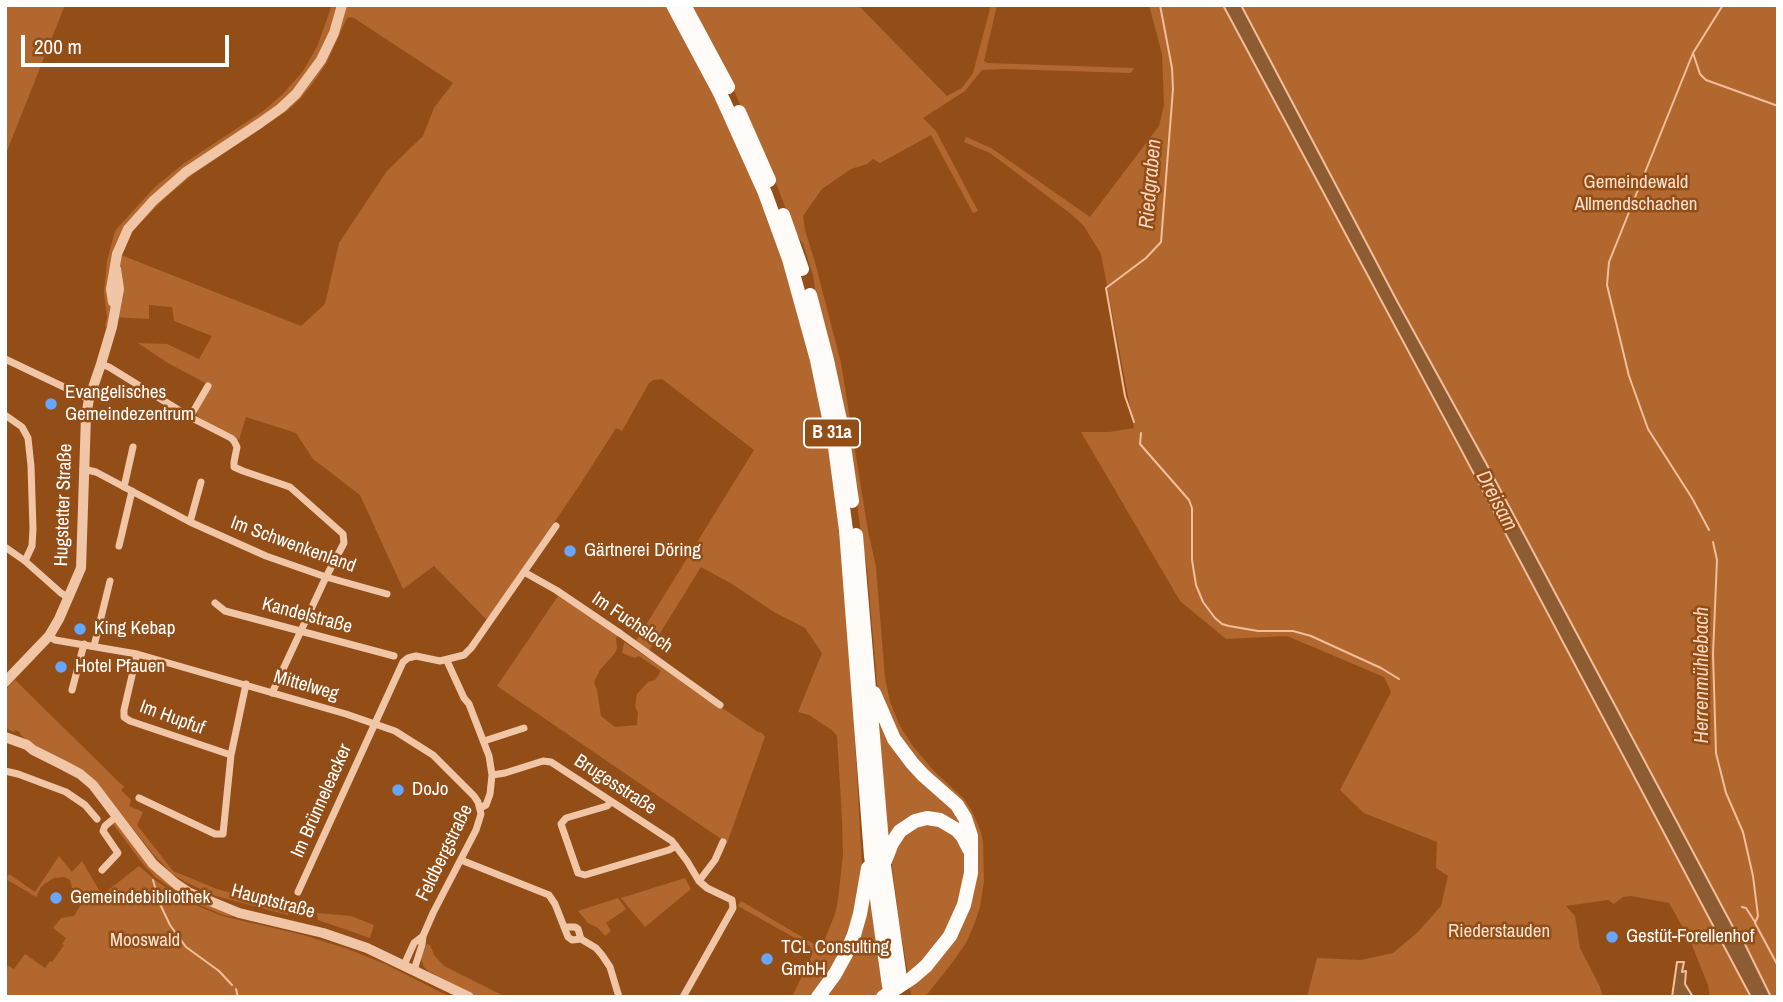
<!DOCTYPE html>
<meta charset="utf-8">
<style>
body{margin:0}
#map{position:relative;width:1783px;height:1002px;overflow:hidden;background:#934e18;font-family:"Archivo Narrow",sans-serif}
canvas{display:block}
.frame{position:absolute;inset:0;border:7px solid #fff;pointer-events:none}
.scale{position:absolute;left:21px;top:35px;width:208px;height:32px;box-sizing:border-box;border:4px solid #fff;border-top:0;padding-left:9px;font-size:21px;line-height:24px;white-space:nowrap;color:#fff;-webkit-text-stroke:5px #934e18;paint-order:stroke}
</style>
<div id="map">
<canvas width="1783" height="1002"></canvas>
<div class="frame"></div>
<div class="scale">200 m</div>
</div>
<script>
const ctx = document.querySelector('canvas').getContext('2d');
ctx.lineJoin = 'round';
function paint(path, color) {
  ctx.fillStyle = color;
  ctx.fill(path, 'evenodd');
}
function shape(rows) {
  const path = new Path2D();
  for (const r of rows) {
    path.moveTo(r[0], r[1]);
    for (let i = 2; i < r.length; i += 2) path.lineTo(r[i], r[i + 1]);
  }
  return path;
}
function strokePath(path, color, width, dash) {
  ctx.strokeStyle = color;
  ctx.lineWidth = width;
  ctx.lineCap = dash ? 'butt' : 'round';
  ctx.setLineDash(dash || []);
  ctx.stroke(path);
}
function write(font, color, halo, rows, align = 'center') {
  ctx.font = font + ' "Archivo Narrow",sans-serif';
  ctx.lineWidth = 5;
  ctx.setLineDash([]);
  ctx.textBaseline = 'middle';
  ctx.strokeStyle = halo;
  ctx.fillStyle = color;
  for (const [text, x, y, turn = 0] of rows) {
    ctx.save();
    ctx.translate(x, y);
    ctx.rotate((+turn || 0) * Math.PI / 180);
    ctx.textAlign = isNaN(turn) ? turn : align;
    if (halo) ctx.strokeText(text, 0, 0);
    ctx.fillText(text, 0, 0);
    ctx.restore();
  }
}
paint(shape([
 [5,5,65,5,5,156],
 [332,5,668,5,714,90,775,233,817,377,841,521,856,705,854,723,862,866,854,924,815,997,792,997,812,955,811,947,738,906,741,901,819,947,823,944,835,914,838,900,843,854,842,819,837,736,833,731,809,715,798,712,822,653,805,628,774,612,732,584,701,567,649,651,636,641,754,450,662,379,653,380,649,383,622,431,616,428,579,486,521,571,525,575,474,651,469,647,487,620,434,566,403,589,360,495,313,459,296,433,246,417,239,440,198,417,197,411,211,386,168,363,138,343,167,344,199,359,212,336,174,321,172,307,149,305,149,319,111,317,109,328,105,326,107,317,104,292,107,261,115,231,122,223,155,187,183,164,263,111,283,94,303,71,317,47],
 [350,17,354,18,453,83,434,108,423,136,387,171,339,243,325,304,301,326,121,255,132,231,165,198,192,175,287,111,301,98,313,83,326,64,347,18],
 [688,5,858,5,947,96,962,88,973,73,991,5,997,5,984,61,987,63,1134,68,1131,73,1005,69,982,70,965,91,923,118,936,131,978,211,973,213,931,135,880,163,873,159,867,164,851,169,822,189,803,216,805,230,816,266,841,363,868,531,876,567,885,678,890,702,900,726,912,745,933,770,964,799,972,811,981,832,983,842,984,881,980,907,974,925,966,943,952,963,925,997,912,997,909,986,953,939,973,831,906,752,880,698,877,682,867,569,861,534,854,479,816,296,813,275,803,244,794,231,775,180,734,91],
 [1149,5,1223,5,1751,997,1710,997,1708,985,1690,940,1669,903,1631,896,1623,897,1614,904,1608,900,1566,906,1575,916,1580,948,1600,987,1603,997,1307,997,1317,958,1361,960,1393,953,1418,932,1441,906,1448,876,1436,868,1437,842,1364,813,1340,790,1391,692,1384,677,1287,636,1226,639,1180,601,1081,432,1109,432,1134,428,1101,254,1084,226,1071,214,990,153,964,142,966,137,991,148,1090,217,1159,126,1164,105,1162,54],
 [1241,5,1778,5,1778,997,1771,997,1738,930,1733,927,1486,463,1397,301],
 [558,596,618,635,616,638,617,648,615,653,600,670,594,682,597,690,601,716,615,727,637,725,638,713,635,706,637,694,648,682,655,680,661,671,639,656,635,658,622,653,624,642,758,732,762,733,765,737,727,843,497,686],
 [15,680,124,787,121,790,131,800,129,806,143,812,137,825,173,871,217,889,290,909,288,915,216,896,185,882,171,873,153,854,111,801,31,744,20,734,20,732,15,730,14,732,5,728,5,690],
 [878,706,947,800,966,828,925,817,887,851],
 [114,823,118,823,151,868,234,915,234,917,223,915,190,901,155,877,143,864,113,824],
 [936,823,956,835,968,860,962,899,943,940,908,974,899,921,892,866,893,851,910,828],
 [59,856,72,872,82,861,102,895,139,866,155,880,188,902,222,916,303,935,348,949,385,964,450,997,5,997,5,964,14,969,25,954,45,968,50,961,52,962,64,945,62,944,66,938,53,928,61,918,74,916,80,906,79,894,72,888,70,880,64,877,54,878,46,883,41,887,36,897,6,879,9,874,35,892],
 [685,878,691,889,645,927,621,898],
 [868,883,884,990,874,997,822,997],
 [618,898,626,909,606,923,611,931,605,936,598,928,588,923,578,911],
 [317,913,351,916,374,925,370,938,318,920],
 [427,944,430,945,434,955,444,966,506,997,477,997,428,971,424,967,421,958]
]), '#b2672e');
const water = shape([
 [1223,5,1241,5,1397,301,1486,463,1733,927,1738,930,1771,997,1751,997,1744,984,1458,444,1223,5],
 [1677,962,1684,962,1682,972,1686,971,1685,984,1693,997,1672,997,1677,962]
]);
paint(water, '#8e5c33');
strokePath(water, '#f3be9a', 2);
strokePath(shape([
 [1693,53,1700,74,1706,80,1778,106],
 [1134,422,1125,396,1106,288,1146,258,1161,242,1173,89,1172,68,1160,5],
 [1141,433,1140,444,1189,500,1192,508,1192,560,1196,585,1203,602,1215,618,1222,624,1229,626,1258,631,1293,631,1311,636,1381,668,1399,679],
 [1709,530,1692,498,1648,429,1629,376,1607,285,1609,262,1693,53,1723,5],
 [1713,542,1717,560,1713,654,1716,753,1726,793,1743,832,1753,876,1758,916,1755,923,1778,966],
 [153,880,160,904,170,925,186,947,219,971,232,985],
 [1742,907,1746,908,1755,922],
 [236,989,238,997]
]), '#f3be9a', 2);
strokePath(shape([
 [5,359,89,399],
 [101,364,109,367,190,417,231,438,234,441,237,447,234,462,234,467,243,471,290,487,343,534,344,543,326,577,272,693],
 [5,415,22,427,28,438,31,466,33,529,32,546,25,561],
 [190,417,208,386],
 [83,469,96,472,190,522,266,556,326,577,387,594],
 [124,487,133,447],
 [190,522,201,482],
 [119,546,132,491],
 [5,547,25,561,61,593,69,598],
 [524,572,556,590,621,634,720,705],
 [215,603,225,611,394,656],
 [49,636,55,640,137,654,346,714,395,731,433,755,474,796,478,802,481,814,476,830,433,913,423,936,422,945,414,970],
 [94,646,110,581],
 [137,654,124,710,124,717,130,721,231,755],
 [447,661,464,698,469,704,489,756,492,775,490,794,486,805,480,808],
 [72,690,84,644],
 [484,741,524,728],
 [5,771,18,774,66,792,85,805,97,819],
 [492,775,505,773,543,761,551,762,672,841,687,861,699,881,707,888,732,900,733,908,683,997],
 [139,798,215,834,223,834,231,755,246,684],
 [611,802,607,806,566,818,561,824,578,873,585,875,669,850,676,846],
 [461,860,549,895,555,904,568,937,572,940,581,939,596,948,602,955,610,967,619,997],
 [102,870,118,853,103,831,105,826,117,816],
 [699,881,715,860,723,842],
 [298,892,403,662,408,658,416,656,440,661,464,655,471,648,556,526],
 [564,927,575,927,578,929,581,939],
 [404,965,414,943,423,936]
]), '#f0c6a7', 7);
strokePath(shape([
 [113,302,111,289,117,254,128,229,153,201,186,172,260,123,281,108,296,94,321,60,334,33,342,5],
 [5,682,49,636,59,619,81,568,86,416,89,399,101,364,112,327,119,289,116,269],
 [5,737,27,745,33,750,63,765,80,774,93,785,153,864,176,884,188,892,239,913,323,933,367,948,469,997]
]), '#f0c6a7', 10);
strokePath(shape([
 [673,5,720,93,765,193,789,259,817,360,835,447,846,530,871,856,889,986],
 [684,5,728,87],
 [739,112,769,180],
 [783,215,802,269],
 [810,295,827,360,841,425,852,501],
 [856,535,884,866,900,978],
 [874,693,894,739,912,763,923,775,957,805,965,818,971,836,971,873,964,905,950,936,926,966],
 [885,861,892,843,900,831,915,821,927,818,940,820,957,830,963,837,969,849],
 [818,997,835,974,846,954,854,935,860,914,868,868]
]), '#fffbf8', 14);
strokePath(shape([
 [883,997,912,978,926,966]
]), '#fffbf8', 14);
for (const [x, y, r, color] of [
 [51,404,7,"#66a6ff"],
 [570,551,7,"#66a6ff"],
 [80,629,7,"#66a6ff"],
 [61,667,7,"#66a6ff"],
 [398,790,7,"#66a6ff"],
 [56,898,7,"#66a6ff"],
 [1612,937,7,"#66a6ff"],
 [767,959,7,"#66a6ff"]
]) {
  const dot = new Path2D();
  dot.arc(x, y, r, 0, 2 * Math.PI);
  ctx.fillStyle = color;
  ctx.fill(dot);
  strokePath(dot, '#934e18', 2.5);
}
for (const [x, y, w] of [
 [832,433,56]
]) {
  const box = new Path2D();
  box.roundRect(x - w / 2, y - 14.5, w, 29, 5);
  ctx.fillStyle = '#934e18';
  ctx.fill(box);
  strokePath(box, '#fff', 2);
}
write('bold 18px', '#fff', null, [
 ["B 31a",832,433]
]);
write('19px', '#fbe1ce', '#934e18', [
 ["Gemeindewald",1636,183],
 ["Allmendschachen",1636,205],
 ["Riederstauden",1499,932],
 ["Mooswald",145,941]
]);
write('19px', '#fff', '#934e18', [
 ["Evangelisches",65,393],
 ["Gemeindezentrum",65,415],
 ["Gärtnerei Döring",584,551],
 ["King Kebap",94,629],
 ["Hotel Pfauen",75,667],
 ["DoJo",412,790],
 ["Gemeindebibliothek",70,898],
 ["Gestüt-Forellenhof",1626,937],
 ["TCL Consulting",781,948],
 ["GmbH",781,970]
], 'left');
write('19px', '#fff', '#934e18', [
 ["Hugstetter Straße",64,505,-88],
 ["Im Schwenkenland",293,545,20],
 ["Kandelstraße",307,616,15],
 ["Im Fuchsloch",632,623,34],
 ["Mittelweg",306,686,16],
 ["Im Hupfuf",172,718,20],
 ["Brugesstraße",615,785,33],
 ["Im Brünneleacker",322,801,-66],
 ["Feldbergstraße",445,853,-64],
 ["Hauptstraße",273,902,15]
]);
write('italic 21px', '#f8d5bb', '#934e18', [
 ["Riedgraben",1151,184,-85],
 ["Dreisam",1496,501,62],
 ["Herrenmühlebach",1702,675,-90]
]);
</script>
